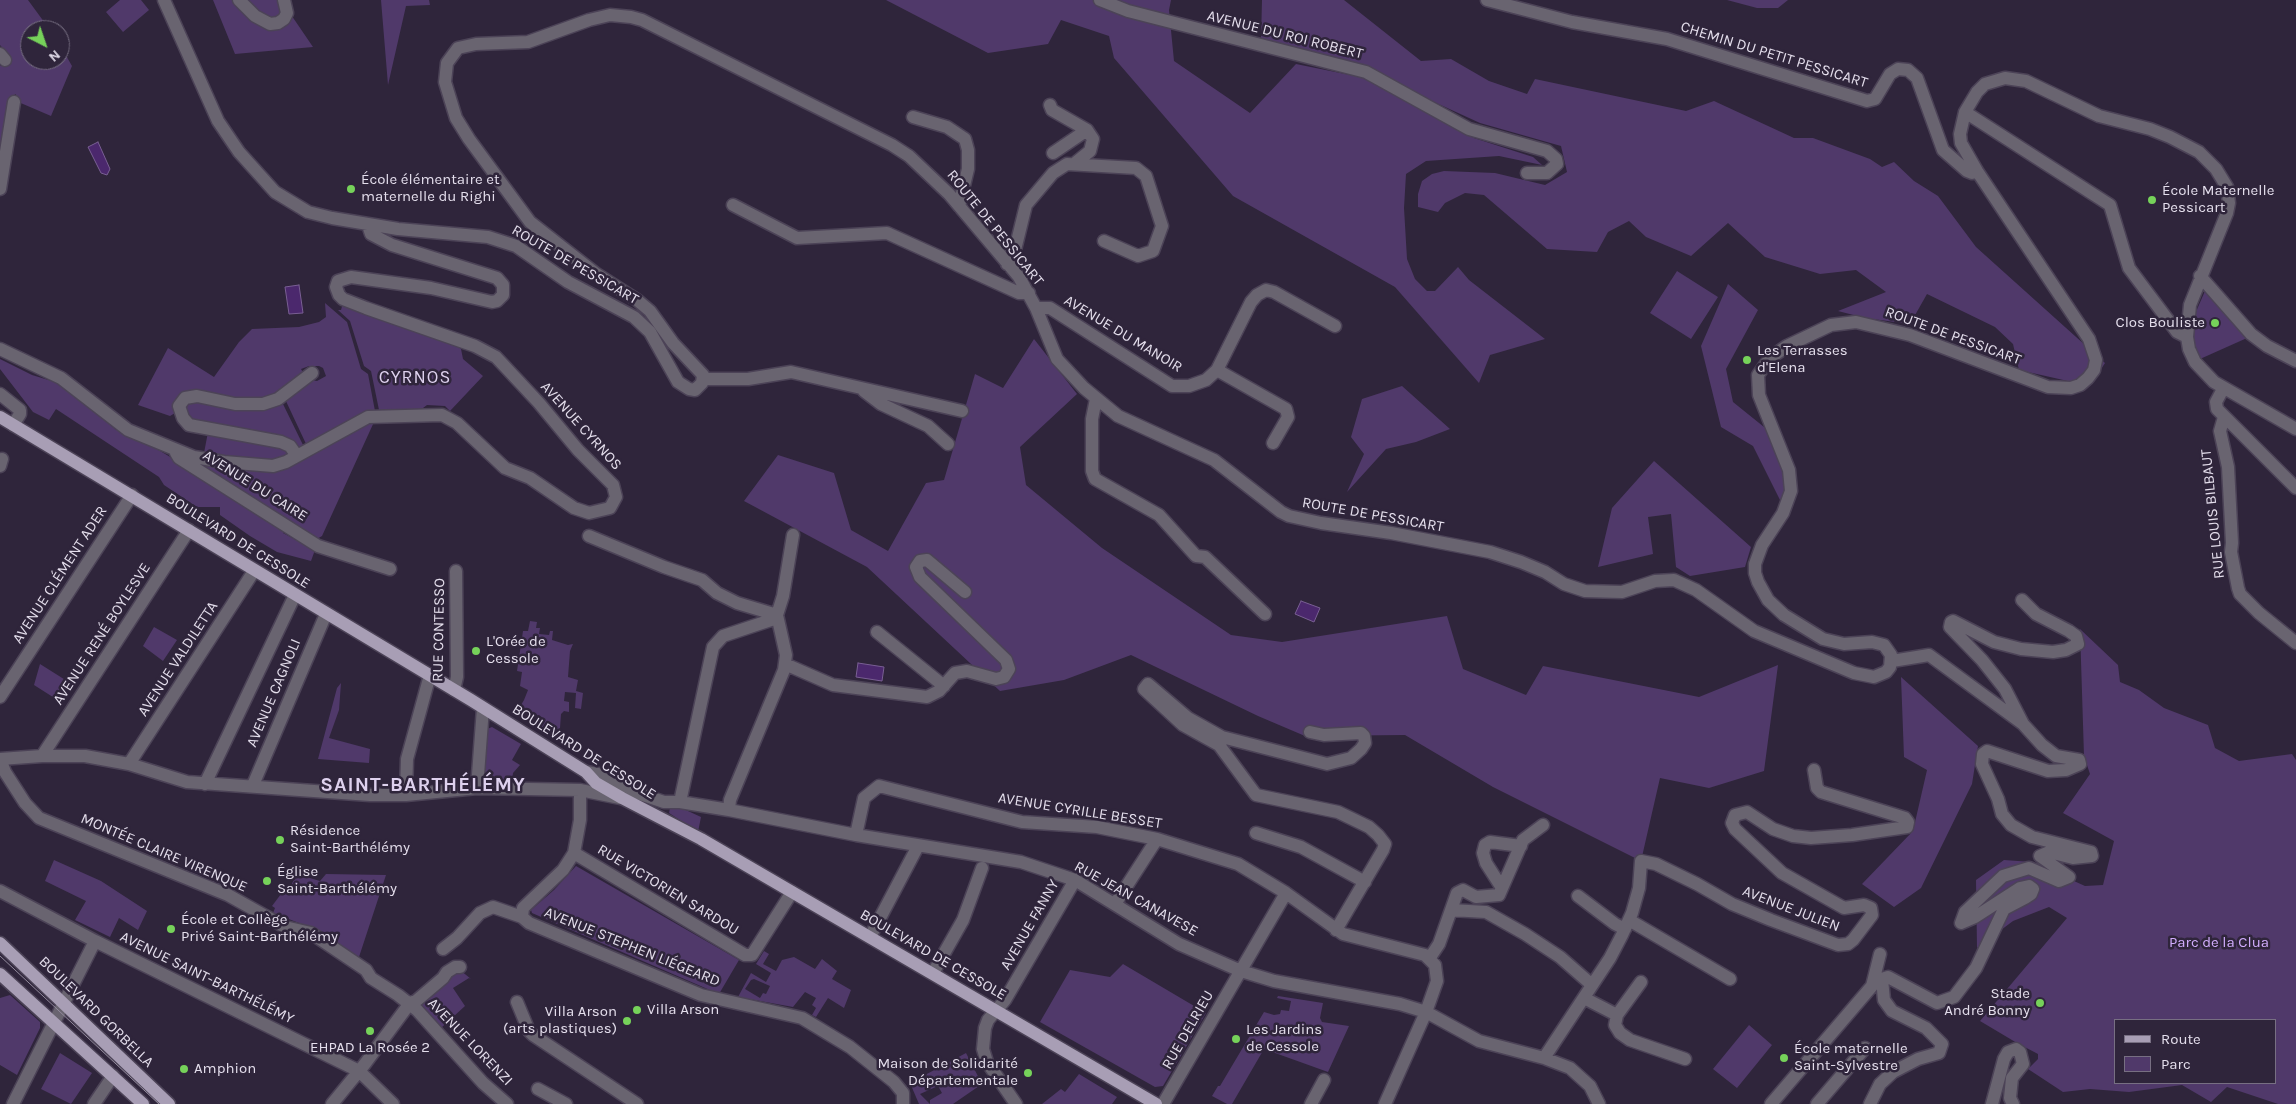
<!DOCTYPE html>
<meta charset="utf-8">
<style>
body{margin:0}
#map{position:relative;width:2296px;height:1104px;overflow:hidden;background:#2f253b;font-family:Karla,sans-serif}
canvas{display:block}
.legend{position:absolute;left:2114px;top:1019px;width:162px;height:65px;box-sizing:border-box;background:#2f253b;border:1px solid #776f82;margin:0;padding:6px 9px;list-style:none;font-size:15px;color:#e4deec}
.legend li{display:flex;align-items:center;gap:10px;height:25px}
.legend b{width:25px;border:1px solid #776f82}
.north{position:absolute;left:20px;top:20px;width:50px;height:50px;box-sizing:border-box;background:#2f253b;border:1px solid #776f82;border-radius:50%;rotate:139deg;font-size:14px;font-weight:700;line-height:20px;text-align:center;color:#e4deec}
.north::after{content:'';display:block;margin:auto;width:18px;height:22px;background:#76d25a;clip-path:polygon(50% 0,100% 100%,50% 72%,0 100%)}
</style>
<div id="map">
<canvas width="2296" height="1104"></canvas>
<ul class="legend">
<li><b style="height:6px;background:#a89eb5"></b>Route</li>
<li><b style="height:14px;background:#50396a"></b>Parc</li>
</ul>
<div class="north">N</div>
</div>
<script>
const ctx = document.querySelector('canvas').getContext('2d');
ctx.lineJoin = 'round';
function paint(path, color) {
  ctx.fillStyle = color;
  ctx.fill(path, 'evenodd');
}
function shape(rows) {
  const path = new Path2D();
  for (const r of rows) {
    path.moveTo(r[0], r[1]);
    for (let i = 2; i < r.length; i += 2) path.lineTo(r[i], r[i + 1]);
  }
  return path;
}
function strokePath(path, color, width, dash) {
  ctx.strokeStyle = color;
  ctx.lineWidth = width;
  ctx.lineCap = dash ? 'butt' : 'round';
  ctx.setLineDash(dash || []);
  ctx.stroke(path);
}
function write(font, color, halo, rows, align = 'center') {
  ctx.font = font + ' Karla,sans-serif';
  ctx.lineWidth = 5;
  ctx.setLineDash([]);
  ctx.textBaseline = 'middle';
  ctx.strokeStyle = halo;
  ctx.fillStyle = color;
  for (const [text, x, y, turn = 0] of rows) {
    ctx.save();
    ctx.translate(x, y);
    ctx.rotate((+turn || 0) * Math.PI / 180);
    ctx.textAlign = isNaN(turn) ? turn : align;
    if (halo) ctx.strokeText(text, 0, 0);
    ctx.fillText(text, 0, 0);
    ctx.restore();
  }
}
paint(shape([
 [0,0,28,0,50,30,30,30,30,60,60,60,60,45,72,66,51,116,16,101,16,94,9,98,0,157,0,66,7,65,8,55,0,45],
 [120,0,141,0,149,10,123,32,106,12],
 [213,0,281,0,313,47,235,54],
 [381,0,429,0,430,5,406,6,388,85],
 [886,0,1171,0,1169,10,1174,61,1250,113,1296,64,1365,78,1474,138,1533,157,1542,165,1499,156,1426,161,1406,174,1404,208,1407,259,1415,279,1427,291,1435,291,1458,267,1469,280,1545,339,1490,355,1479,383,1395,287,1233,196,1114,58,1109,36,1061,20,1048,44,988,53],
 [1262,0,1344,0,1421,61,1451,59,1489,81,1527,94,1535,79,1686,111,1714,101,1794,138,1813,138,1870,159,1882,167,1894,162,1914,181,1938,196,1976,247,2105,363,2090,386,2019,370,2013,344,1995,327,1927,294,1910,324,1865,318,1838,311,1886,292,1856,270,1820,274,1765,257,1728,223,1691,256,1646,237,1629,221,1608,232,1597,252,1547,249,1484,195,1465,193,1445,203,1438,212,1418,207,1418,194,1422,181,1432,174,1444,171,1495,173,1545,185,1567,172,1561,146,1480,123,1410,91,1261,40],
 [1727,0,1788,0,1778,8,1757,8],
 [1677,271,1718,297,1691,339,1650,313],
 [1728,284,1758,310,1726,369,1733,402,1769,431,1790,482,1781,502,1753,446,1721,427,1701,346],
 [2209,288,2247,338,2200,359,2193,346,2192,332,2195,314,2205,291],
 [325,303,347,322,361,369,368,374,375,411,307,446,285,399,311,380,317,381,326,376,323,368,319,366,309,366,301,369,305,376,292,386,259,401,216,397,176,403,175,413,170,416,138,405,168,348,214,377,239,342,252,329,299,327,319,322,326,317],
 [343,303,455,343,461,349,463,359,483,376,450,411,445,406,427,405,419,411,379,410,371,371,364,366,350,321,338,310,341,310],
 [1034,339,1077,394,1020,447,1026,485,1102,548,1231,635,1282,642,1447,616,1463,669,1526,695,1543,666,1699,697,1778,665,1764,771,1709,788,1660,778,1641,861,1493,787,1405,735,1305,736,1258,716,1131,655,1064,680,1000,691,867,567,744,501,778,455,834,473,851,530,888,551,926,483,944,480,975,374,1003,388],
 [0,359,32,375,65,385,115,429,147,443,286,527,283,533,315,550,311,561,277,552,250,536,220,515,220,507,197,507,164,485,159,477,56,409,49,420,33,412,0,369],
 [1402,386,1450,429,1416,442,1386,449,1347,492,1364,454,1351,437,1362,399],
 [187,401,282,402,304,447,298,448,195,422,186,414,183,404],
 [367,421,374,422,322,536,317,539,182,456,266,470],
 [208,432,285,448,290,455,269,461,204,453],
 [1654,461,1751,547,1745,567,1690,576,1676,567,1671,514,1648,517,1653,554,1598,567,1612,508],
 [530,621,537,622,536,628,540,628,539,634,549,635,550,631,553,631,552,640,568,645,573,644,570,651,568,677,578,680,576,691,583,693,581,709,575,708,576,693,565,692,564,701,569,702,569,712,564,711,561,714,560,728,556,735,540,726,540,716,517,712,524,700,528,690,520,686,522,672,517,671,523,631,528,631],
 [154,627,177,640,163,661,143,646],
 [2080,629,2118,665,2120,682,2139,690,2164,708,2208,725,2215,748,2239,761,2292,754,2296,760,2296,1104,2278,1104,2227,1087,2211,1102,2182,1085,2129,1092,2090,1089,2063,1092,2028,1069,2038,1059,2038,1054,2017,1043,1980,1021,2067,918,2049,907,2013,921,1977,948,1976,880,2004,860,2032,862,2085,886,2103,885,2114,841,2063,813,2090,774,2084,756],
 [2115,1020,2275,1020,2275,1083,2115,1083],
 [40,664,67,681,56,699,34,685],
 [1901,677,1978,746,1972,784,1921,888,1894,907,1862,884,1913,831,1927,770,1904,757],
 [341,683,339,710,329,738,370,749,369,763,318,759,337,688],
 [492,727,521,744,512,760,520,765,513,773,512,782,488,777,485,775,487,729],
 [677,806,701,817,698,832,669,813,670,808],
 [54,860,101,881,147,911,138,930,119,918,110,937,75,920,86,901,45,881],
 [576,866,739,960,719,994,532,913,531,910,554,890],
 [296,874,320,881,326,874,386,875,358,960,312,928,273,913,275,908,272,906,284,890,289,891],
 [764,951,769,954,763,964,776,971,782,960,794,957,815,969,822,959,837,971,832,979,851,990,844,1008,828,998,816,1017,812,1015,816,1008,812,1005,816,998,805,992,793,1007,738,997,751,973,766,982,771,973,756,964],
 [754,979,770,986,766,994,763,993,760,998,745,989,751,980],
 [1123,964,1206,1013,1163,1086,1155,1087,1040,1022,1070,970,1110,977],
 [460,970,471,979,469,978,453,988,465,1006,441,1028,420,1007,419,1000],
 [10,995,40,1022,40,1028,17,1075,0,1065,0,998],
 [1278,996,1323,1003,1320,1018,1322,1022,1349,1026,1328,1072,1264,1049,1232,1104,1227,1104,1212,1096,1218,1086,1220,1086,1264,1012,1274,1015,1280,1014,1281,1010,1289,1011,1291,1001,1277,998],
 [1749,1025,1772,1045,1737,1088,1713,1069],
 [60,1053,92,1073,71,1104,41,1089],
 [966,1053,982,1084,953,1104,930,1104,930,1100,942,1093,938,1086,920,1094,930,1104,919,1104,910,1083],
 [1079,1074,1117,1097,1112,1104,1042,1104,1061,1089,1065,1092]
]), '#50396a');
const water = shape([
 [98,142,110,169,107,175,101,173,88,147,98,142],
 [299,285,303,313,289,314,285,287,299,285],
 [1301,601,1320,608,1314,622,1295,614,1301,601],
 [858,663,884,667,882,681,856,677,858,663]
]);
paint(water, '#4b286d');
strokePath(water, '#795f93', 1);
const minor = shape([
 [164,0,218,121,239,152,275,192,308,212,332,218,398,229,488,237,516,246,568,282,634,317,650,332,678,382,689,389,695,390,702,383,703,375,673,343,650,311,637,300,595,273,530,222,469,139,456,118,445,82,447,63,458,48,476,44,528,42,589,20,610,15,631,17,642,20,892,145,909,156,949,194,1019,277,1036,308,1057,359,1084,388,1118,416,1214,460,1281,512,1289,516,1321,523,1391,533,1490,552,1521,562,1545,572,1564,584,1585,591,1622,592,1655,581,1674,580,1696,590,1754,631,1854,673,1874,677,1886,672,1890,667,1891,655,1884,645,1872,642,1844,644,1823,639,1784,615,1768,600,1758,582,1755,573,1755,564,1762,545,1783,513,1791,491,1789,470,1759,395,1758,375,1770,358,1787,346,1831,325,1856,322,1910,335,2048,387,2071,388,2080,385,2088,378,2094,370,2096,360,2089,339,1977,171,1961,143,1960,134,1965,112,1977,92,1985,84,2005,78,2026,81,2099,116,2150,129,2170,137,2199,152,2216,169,2227,187,2229,203,2227,213,2190,305,2187,337,2189,349,2195,362,2214,382,2296,429],
 [239,0,255,16,270,24,278,23,284,19,287,13,284,0],
 [1100,0,1128,11,1366,72,1469,129,1547,151,1556,159,1557,164,1547,173,1527,173],
 [1487,0,1572,22,1667,39,1867,101,1875,99,1890,74,1898,69,1908,70,1917,78,1943,150,1967,171,1972,173,1977,171],
 [0,54,5,60],
 [1050,105,1052,110,1087,130,1093,139,1090,151,1074,164],
 [1965,112,2110,205,2129,268,2177,332,2187,337],
 [913,117,947,127,965,139,968,150,968,169,959,206],
 [1053,153,1087,130],
 [0,189,14,102],
 [733,205,797,238,887,233,1019,293,1029,293],
 [1007,264,1013,258,1026,205,1053,173,1067,164,1136,168,1146,176,1162,226,1153,251,1138,256,1104,241],
 [2200,276,2251,334,2267,346,2296,361],
 [1036,308,1050,308,1172,386,1189,386,1206,380,1217,370,1251,302,1257,295,1266,290,1274,292,1335,326],
 [0,349,61,378,128,430,194,457,224,462,273,466,286,462,368,417,442,415,457,423,505,468,530,478,574,508,589,513,610,508,616,497,613,485,578,450,539,403,496,357,475,346,366,308,343,299,339,295,336,287,338,281,351,277,431,288,492,302,497,301,503,295,503,285,497,278,392,245,371,234,368,225],
 [1217,370,1286,409,1288,417,1273,443],
 [703,379,748,379,791,372,962,411],
 [2223,389,2216,402,2217,409,2296,488],
 [864,391,881,404,928,426,948,444],
 [0,394,20,410,20,414,13,425],
 [1096,399,1092,419,1092,471,1095,479,1159,515,1196,556,1205,557,1265,614],
 [2224,417,2220,431,2228,467,2232,543,2231,552,2238,588,2240,594,2259,613,2296,643],
 [176,453,179,458,318,546,390,569],
 [297,456,290,446,281,442,189,425,183,418,179,406,185,398,197,396,235,404,263,404,278,399,312,373],
 [0,466,2,459],
 [589,536,664,567,702,580,717,593,737,603,777,615],
 [777,615,783,596,793,535],
 [877,632,944,686],
 [1892,661,1929,655,2023,724],
 [785,664,833,685,927,697,939,691,955,673,967,671,996,679,1004,677,1009,669,1006,660,920,577,916,567,920,561,927,560,965,592],
 [454,690,457,677,456,571],
 [0,697,132,495],
 [1310,732,1324,735,1361,733,1364,736,1365,743,1361,749,1351,758,1327,764,1222,737,1188,718,1148,684,1144,689,1183,725,1219,745,1256,795,1338,812,1369,827,1378,835,1385,844,1383,850,1336,930],
 [42,756,189,530],
 [0,759,5,772,25,803,39,818,228,895,285,927,311,933,366,970,371,978,398,995,417,1010,483,1083,507,1104],
 [0,759,42,756,85,756,129,764,187,782,370,795,406,795,477,788,580,790,620,798],
 [129,764,254,571],
 [586,772,598,774,628,790,664,802,680,802,729,810,856,835,1021,862,1075,880,1179,944,1241,971,1274,981,1400,1004,1426,1012,1479,1041,1544,1058,1570,1068,1590,1086,1599,1104],
 [205,784,295,595],
 [253,785,326,614],
 [477,788,483,708],
 [580,790,580,820,574,853,563,870,523,908,522,917,529,923,701,995,802,1018,850,1047,894,1082,903,1093,903,1104],
 [406,795,407,759,430,675],
 [680,802,713,647,723,636,777,618],
 [729,810,730,800,784,670,786,655,777,615],
 [1256,833,1301,847,1365,882],
 [856,835,864,798,879,786,1022,822,1097,827,1157,839,1238,864,1286,893,1343,934,1425,955,1435,965,1437,981,1426,1012,1385,1104],
 [574,853,745,955,752,955,792,892],
 [1502,888,1486,863,1483,853,1485,845,1490,842,1521,846],
 [0,891,95,941,359,1071,393,1104],
 [1578,896,1615,924,1625,929],
 [1115,904,1157,839],
 [1451,910,1486,912,1525,934,1560,957,1592,985],
 [1629,920,1730,979],
 [870,937,918,846],
 [443,949,457,938,480,913,493,907,522,917],
 [1429,959,1439,944,1457,893,1463,890,1476,897,1499,895,1523,840,1543,825],
 [933,973,963,920,982,868],
 [1584,998,1617,1015,1615,1025,1620,1033,1630,1040,1685,1059],
 [517,1002,529,1031,533,1035,637,1104],
 [410,1003,416,1001,443,978,447,972,455,967,460,967],
 [1617,1015,1641,982],
 [1544,1058,1610,958,1622,935,1632,913,1639,888,1641,861,1656,864,1697,884,1732,904,1771,920,1838,945,1848,944,1853,940,1872,915,1871,908,1864,905,1844,908,1782,873,1735,829,1732,823,1735,815,1747,812,1773,829,1793,836,1811,838,1852,835,1907,827,1908,822,1905,818,1821,792,1817,788,1814,770],
 [538,1089,566,1104],
 [13,1104,95,941],
 [94,1104,113,1076],
 [332,1104,364,1065,410,1003],
 [1016,1104,987,1062,983,1049,985,1028,988,1020,1005,1000,1075,880],
 [1163,1104,1286,893],
 [1311,1104,1324,1080],
 [1771,1104,1872,986,1880,954],
 [1817,1104,1865,1048],
 [1870,1104,1880,1084,1893,1072,1918,1059,1939,1053,1942,1044,1926,1028,1892,1011,1884,1000,1882,979,1888,977,1937,1003,1954,997,1976,968,2004,909,2025,898,2031,894,2033,889,2029,886,2020,888,1975,917,1961,923,1965,912,2003,876,2029,868,2059,881,2069,877,2040,856,2049,852,2073,858,2092,856,2091,852,2032,837,2011,825,2002,814,1998,799,1982,764,1983,754,1987,751,2048,771,2066,770,2080,764,2079,760,2056,756,2042,745,2023,724,2005,689,1982,660,1950,627,1951,622,1953,621,1994,642,2021,649,2053,652,2066,650,2078,644,2076,636,2069,631,2036,614,2022,600],
 [1992,1104,2004,1059,2008,1052,2016,1049,2020,1052,2023,1064,2012,1078,2010,1098,2013,1104]
]);
const major = shape([
 [0,417,471,700,586,772,596,783,622,798,701,839,1156,1104],
 [0,943,169,1104],
 [0,974,143,1104]
]);
strokePath(minor, '#4c4357', 15);
strokePath(major, '#4c4357', 15);
strokePath(minor, '#696470', 12);
strokePath(major, '#a89eb5', 12);
strokePath(shape([
 [0,956,159,1104]
]), '#938b9d', 1);
for (const [x, y, r, color] of [
 [351,189,5,"#76d25a"],
 [2152,200,5,"#76d25a"],
 [2215,323,5,"#76d25a"],
 [1747,360,5,"#76d25a"],
 [476,651,5,"#76d25a"],
 [280,840,5,"#76d25a"],
 [267,881,5,"#76d25a"],
 [171,929,5,"#76d25a"],
 [2040,1003,5,"#76d25a"],
 [637,1010,5,"#76d25a"],
 [627,1021,5,"#76d25a"],
 [370,1031,5,"#76d25a"],
 [1236,1039,5,"#76d25a"],
 [1784,1058,5,"#76d25a"],
 [184,1069,5,"#76d25a"],
 [1028,1073,5,"#76d25a"]
]) {
  const dot = new Path2D();
  dot.arc(x, y, r, 0, 2 * Math.PI);
  ctx.fillStyle = color;
  ctx.fill(dot);
  strokePath(dot, '#2f253b', 2);
}
write('15px', '#e4deec', '#2f253b', [
 ["AVENUE DU ROI ROBERT",1285,35,14],
 ["CHEMIN DU PETIT PESSICART",1774,55,17],
 ["ROUTE DE PESSICART",995,228,51],
 ["ROUTE DE PESSICART",575,265,30],
 ["AVENUE DU MANOIR",1123,334,31],
 ["ROUTE DE PESSICART",1953,336,20],
 ["AVENUE CYRNOS",581,426,48],
 ["AVENUE DU CAIRE",255,486,32],
 ["RUE LOUIS BILBAUT",2213,514,-96],
 ["ROUTE DE PESSICART",1373,515,10],
 ["BOULEVARD DE CESSOLE",238,541,32],
 ["AVENUE CLÉMENT ADER",60,575,-57],
 ["RUE CONTESSO",439,630,-89],
 ["AVENUE RENÉ BOYLESVE",102,634,-57],
 ["AVENUE VALDILETTA",178,659,-57],
 ["AVENUE CAGNOLI",274,693,-67],
 ["BOULEVARD DE CESSOLE",584,752,32],
 ["AVENUE CYRILLE BESSET",1080,811,9],
 ["MONTÉE CLAIRE VIRENQUE",164,853,23],
 ["RUE VICTORIEN SARDOU",668,890,31],
 ["RUE JEAN CANAVESE",1136,899,29],
 ["AVENUE JULIEN",1791,909,21],
 ["AVENUE FANNY",1030,925,-60],
 ["AVENUE STEPHEN LIÉGEARD",632,947,22],
 ["BOULEVARD DE CESSOLE",933,955,30],
 ["AVENUE SAINT-BARTHÉLÉMY",207,978,26],
 ["BOULEVARD GORBELLA",96,1012,44],
 ["RUE DELRIEU",1188,1030,-60],
 ["AVENUE LORENZI",470,1042,46]
]);
write('15px', '#e4deec', '#2f253b', [
 ["École élémentaire et",361,180],
 ["maternelle du Righi",361,197],
 ["École Maternelle",2162,191],
 ["Pessicart",2162,208],
 ["Clos Bouliste",2205,323,"right"],
 ["Les Terrasses",1757,351],
 ["d'Elena",1757,368],
 ["L'Orée de",486,642],
 ["Cessole",486,659],
 ["Résidence",290,831],
 ["Saint-Barthélémy",290,848],
 ["Église",277,872],
 ["Saint-Barthélémy",277,889],
 ["École et Collège",181,920],
 ["Privé Saint-Barthélémy",181,937],
 ["Stade",2030,994,"right"],
 ["André Bonny",2030,1011,"right"],
 ["Villa Arson",647,1010],
 ["Villa Arson",617,1012,"right"],
 ["(arts plastiques)",617,1029,"right"],
 ["Les Jardins",1246,1030],
 ["de Cessole",1246,1047],
 ["EHPAD La Rosée 2",370,1048,"center"],
 ["École maternelle",1794,1049],
 ["Saint-Sylvestre",1794,1066],
 ["Maison de Solidarité",1018,1064,"right"],
 ["Départementale",1018,1081,"right"],
 ["Amphion",194,1069]
], 'left');
write('15px', '#d2adfe', '#2f253b', [
 ["Parc de la Clua",2219,943]
]);
ctx.letterSpacing = '1px';
write('18px', '#ded1ee', '#2f253b', [
 ["CYRNOS",415,378]
]);
ctx.letterSpacing = '0px';
ctx.letterSpacing = '1px';
write('bold 20px', '#ded1ee', '#2f253b', [
 ["SAINT-BARTHÉLÉMY",423,785]
]);
ctx.letterSpacing = '0px';
</script>
